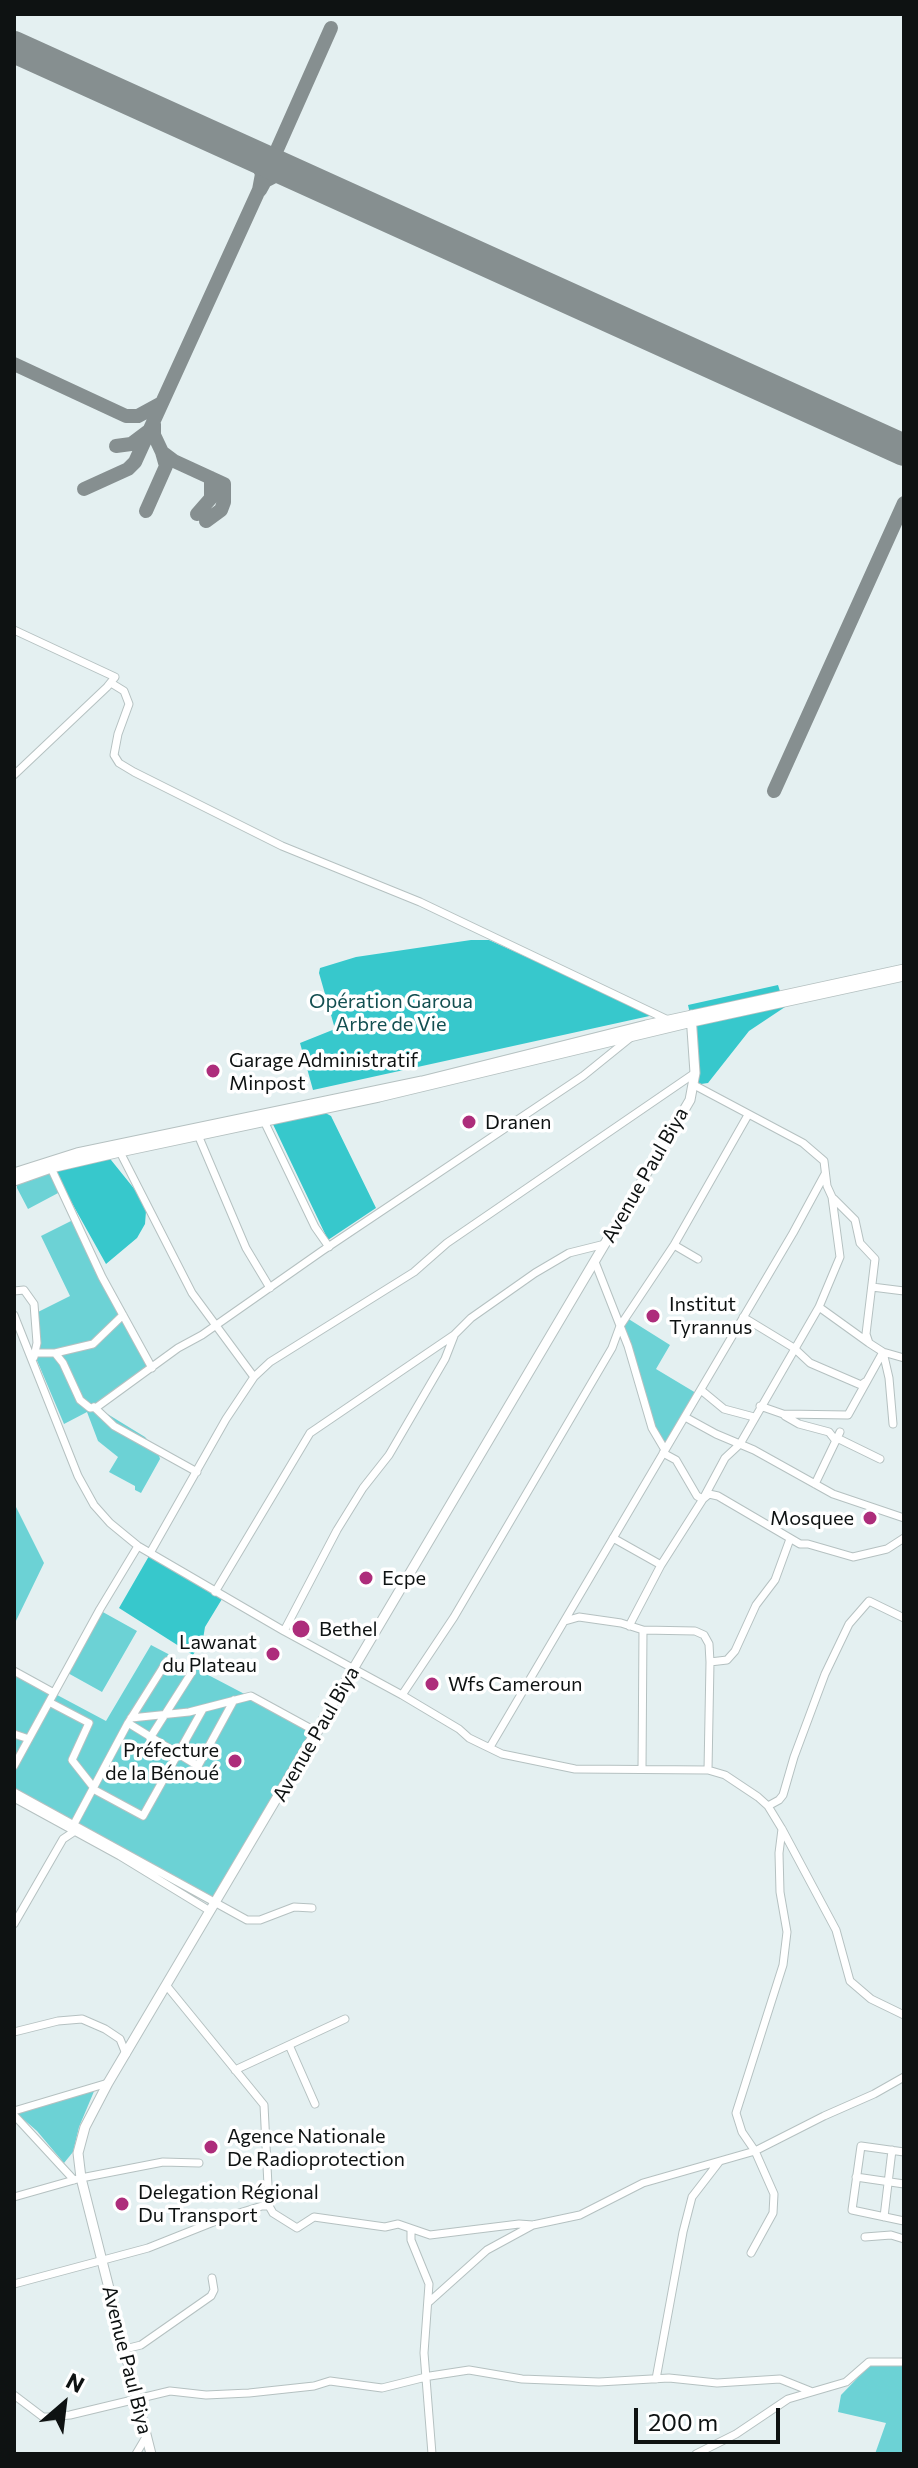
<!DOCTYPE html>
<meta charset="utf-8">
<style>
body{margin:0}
#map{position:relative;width:918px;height:2468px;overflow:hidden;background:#e4f0f1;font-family:Commissioner,sans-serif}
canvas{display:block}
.frame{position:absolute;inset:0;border:16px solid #0e1212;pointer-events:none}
.north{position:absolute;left:24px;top:2364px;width:80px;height:80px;-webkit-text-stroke:6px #fff;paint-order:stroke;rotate:28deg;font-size:22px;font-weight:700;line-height:32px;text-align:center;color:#0e1212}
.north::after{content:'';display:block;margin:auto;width:28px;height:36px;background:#0e1212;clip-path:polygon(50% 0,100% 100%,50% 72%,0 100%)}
.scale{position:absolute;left:634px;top:2408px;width:146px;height:36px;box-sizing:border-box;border:4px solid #0e1212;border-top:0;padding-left:10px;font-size:24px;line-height:28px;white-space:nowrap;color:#0e1212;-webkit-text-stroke:6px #fff;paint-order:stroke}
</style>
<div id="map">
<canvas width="918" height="2468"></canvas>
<div class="frame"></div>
<div class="north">N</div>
<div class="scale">200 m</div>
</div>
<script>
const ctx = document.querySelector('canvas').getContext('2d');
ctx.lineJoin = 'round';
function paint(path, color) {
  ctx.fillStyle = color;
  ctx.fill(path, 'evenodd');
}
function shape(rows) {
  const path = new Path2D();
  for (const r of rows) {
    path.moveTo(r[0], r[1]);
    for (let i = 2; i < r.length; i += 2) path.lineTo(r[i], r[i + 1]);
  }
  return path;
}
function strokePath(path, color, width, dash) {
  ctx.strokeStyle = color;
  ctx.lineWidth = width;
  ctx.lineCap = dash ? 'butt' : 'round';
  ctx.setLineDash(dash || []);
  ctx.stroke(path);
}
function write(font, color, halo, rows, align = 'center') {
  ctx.font = font + ' Commissioner,sans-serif';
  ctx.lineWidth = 7;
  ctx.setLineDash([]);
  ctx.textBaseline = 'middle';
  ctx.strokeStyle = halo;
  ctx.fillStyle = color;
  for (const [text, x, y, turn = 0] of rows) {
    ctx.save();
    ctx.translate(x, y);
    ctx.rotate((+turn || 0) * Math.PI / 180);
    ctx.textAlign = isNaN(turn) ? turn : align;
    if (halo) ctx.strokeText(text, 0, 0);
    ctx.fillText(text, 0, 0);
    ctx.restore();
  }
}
paint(shape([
 [51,1171,60,1192,28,1209,17,1188,17,1182],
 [75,1219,150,1365,96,1407,145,1437,158,1452,160,1459,141,1493,135,1490,135,1486,109,1472,118,1457,98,1441,87,1412,64,1424,33,1351,36,1313,70,1296,41,1236],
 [627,1318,670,1345,656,1369,696,1393,665,1450,659,1441,620,1326],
 [14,1503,44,1563,14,1625],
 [101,1611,137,1631,102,1692,66,1672],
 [151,1645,317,1732,218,1901,14,1790,14,1672,106,1721],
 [95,2089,79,2127,73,2152,64,2163,37,2131,14,2111],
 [872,2363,904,2364,904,2454,875,2454,886,2423,838,2412,841,2395]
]), '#6cd2d5');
paint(shape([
 [471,940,489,940,654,1015,313,1090,300,1043,335,1029,319,973,320,968,356,957],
 [778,985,785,1007,749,1031,708,1083,701,1084,696,1081,699,1053,688,1005],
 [320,1110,331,1116,376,1208,328,1240,270,1118],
 [107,1155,136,1191,146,1211,145,1224,137,1238,106,1264,54,1171],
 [149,1556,222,1599,205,1627,203,1639,193,1655,119,1608]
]), '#37c8cc');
strokePath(shape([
 [271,163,331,28],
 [260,190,265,181,286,170],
 [14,364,126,416,138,416,160,404],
 [154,424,154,435,162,452,174,461,224,484,224,502,221,510,206,521],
 [116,446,131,444,147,432],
 [84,489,128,469,135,462,259,190,262,174,258,165,248,153],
 [146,511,166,466,162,452],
 [197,514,211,498,211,478],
 [774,791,904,503]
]), '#868f90', 14);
strokePath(shape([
 [14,47,904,450]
]), '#868f90', 32);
const minor = shape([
 [14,630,115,677,107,687,14,775],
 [111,683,124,691,129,704,118,734,114,755,119,763,134,772,282,846,420,902,668,1020],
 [264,1121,315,1227,329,1247],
 [198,1135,246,1248,270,1288],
 [120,1152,192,1293,254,1377],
 [51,1168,102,1277,152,1368],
 [834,1199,855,1220,860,1243,875,1259,866,1334,869,1343],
 [674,1245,698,1259],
 [595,1262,628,1346,652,1428,665,1450],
 [872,1287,904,1291],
 [14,1291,24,1290,34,1304,37,1343,34,1357],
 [819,1307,869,1343,883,1352,904,1358],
 [14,1315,78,1476,94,1505,110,1523,138,1546,284,1631,402,1695,459,1729,469,1738,502,1754,575,1769,708,1770,725,1775,758,1797,768,1806,782,1829,836,1930,850,1981,871,1999,904,2015],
 [743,1317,794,1348,810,1363,861,1385,865,1382],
 [883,1352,889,1378,893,1424],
 [36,1353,55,1353,63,1363,80,1400,90,1408,97,1407,178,1348,202,1335,322,1251,583,1076,630,1038],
 [55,1353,93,1344,123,1315],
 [701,1390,724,1409,754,1417],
 [760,1406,783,1414,848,1415,883,1352],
 [94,1407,114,1426,197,1472],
 [785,1416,799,1424,829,1432,836,1441],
 [685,1417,716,1434,754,1450,833,1494,904,1518],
 [837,1438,880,1459],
 [663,1453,676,1460,697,1496,703,1499,709,1494,718,1496,800,1544,808,1544,853,1557,887,1549,904,1538],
 [815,1484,840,1432],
 [613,1538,661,1565,703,1499,725,1458,740,1444,819,1307,840,1257,832,1197,827,1186,824,1161,803,1143,694,1085],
 [150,1553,226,1419,254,1377,270,1362,414,1272,447,1243,695,1073],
 [215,1592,310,1433,454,1335,471,1318,535,1273,569,1253,605,1244],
 [565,1621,579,1617,621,1623,643,1630,695,1631,704,1635,709,1644,710,1662,708,1770],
 [629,1626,661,1565],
 [284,1631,337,1530,363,1488,389,1455,445,1359,454,1336],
 [710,1662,727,1660,735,1651,756,1605,775,1580,790,1539],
 [14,1671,54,1693],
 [402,1695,454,1617,612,1348,620,1326,674,1245,748,1115],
 [49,1702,89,1723,72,1760,94,1788],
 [131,1718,189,1712,251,1696,317,1732,319,1731],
 [128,1723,198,1766,234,1700],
 [14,1734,29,1739],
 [150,1738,192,1672],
 [490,1747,793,1233,825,1174],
 [14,1766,100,1609,138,1546],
 [642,1769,643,1630],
 [93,1789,143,1816,203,1709],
 [14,1792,247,1920,260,1920,294,1907,312,1908],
 [14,1798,120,1856,210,1911],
 [768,1806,779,1800,783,1795,794,1757,825,1674,849,1624,869,1601,904,1618],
 [74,1824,128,1723,167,1661],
 [14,1924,63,1839,75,1831],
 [166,1985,264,2105,269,2206],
 [14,2032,58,2021,82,2019,105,2029,120,2039,126,2054],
 [289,2045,315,2104],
 [235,2070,345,2019],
 [14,2111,108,2083],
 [14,2115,74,2180],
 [904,2152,861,2146,852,2210,904,2221],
 [856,2177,904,2184],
 [14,2197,81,2178,163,2162,199,2163],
 [884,2217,892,2150],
 [411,2230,411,2240,429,2284,424,2353,432,2454],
 [865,2237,891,2235,904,2239],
 [751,2253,773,2213,774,2194,755,2151,742,2132,736,2113,783,1965,787,1932,780,1892,779,1853,782,1829],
 [14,2284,148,2248,226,2217,262,2206,269,2206,273,2213,297,2228,314,2217,385,2227,398,2224,430,2235,519,2224,533,2225,580,2215,643,2183,755,2151,824,2116,874,2094,904,2077],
 [429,2302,487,2250,533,2225],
 [125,2349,141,2345,211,2296,214,2290,212,2278],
 [656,2379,683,2232,692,2197,719,2162],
 [14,2395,43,2417,48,2417,70,2415,170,2391,206,2395,249,2393,314,2386,330,2381,382,2388,430,2376,469,2370,522,2379,599,2382,669,2378,717,2383,780,2379,810,2391],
 [136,2454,146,2437],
 [696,2454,736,2434,788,2399,846,2382,869,2362,904,2362]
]);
const major = shape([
 [14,1173,77,1153,422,1081,646,1025,904,969],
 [14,1181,51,1168,120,1152,379,1097,692,1022,904,976],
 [151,2454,81,2178,78,2153,85,2127,108,2083,690,1100,695,1073,691,1015]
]);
strokePath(minor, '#b5c1c1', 9);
strokePath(major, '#b5c1c1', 11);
strokePath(minor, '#fff', 7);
strokePath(major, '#fff', 9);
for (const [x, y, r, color] of [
 [213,1071,8,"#ad2d7b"],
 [469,1122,8,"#ad2d7b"],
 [653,1316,8,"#ad2d7b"],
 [870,1518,8,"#ad2d7b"],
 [366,1578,8,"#ad2d7b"],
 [301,1629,10,"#ad2d7b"],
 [273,1654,8,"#ad2d7b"],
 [432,1684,8,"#ad2d7b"],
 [235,1761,8,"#ad2d7b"],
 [211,2147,8,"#ad2d7b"],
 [122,2204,8,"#ad2d7b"]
]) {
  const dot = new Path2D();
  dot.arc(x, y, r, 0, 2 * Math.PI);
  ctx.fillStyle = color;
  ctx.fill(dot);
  strokePath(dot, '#fff', 3);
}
write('20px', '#134f51', '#fff', [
 ["Opération Garoua",391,1001],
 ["Arbre de Vie",391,1024]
]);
write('20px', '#0e1212', '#fff', [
 ["Garage Administratif",229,1060],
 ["Minpost",229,1083],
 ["Dranen",485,1122],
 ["Institut",669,1304],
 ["Tyrannus",669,1327],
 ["Mosquee",854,1518,"right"],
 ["Ecpe",382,1578],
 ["Bethel",319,1629],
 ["Lawanat",257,1642,"right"],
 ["du Plateau",257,1665,"right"],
 ["Wfs Cameroun",448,1684],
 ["Préfecture",219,1750,"right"],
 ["de la Bénoué",219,1773,"right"],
 ["Agence Nationale",227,2136],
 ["De Radioprotection",227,2159],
 ["Delegation Régional",138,2192],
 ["Du Transport",138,2215]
], 'left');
write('20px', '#0e1212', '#fff', [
 ["Avenue Paul Biya",645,1175,-60],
 ["Avenue Paul Biya",316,1734,-60],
 ["Avenue Paul Biya",127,2360,76]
]);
</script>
